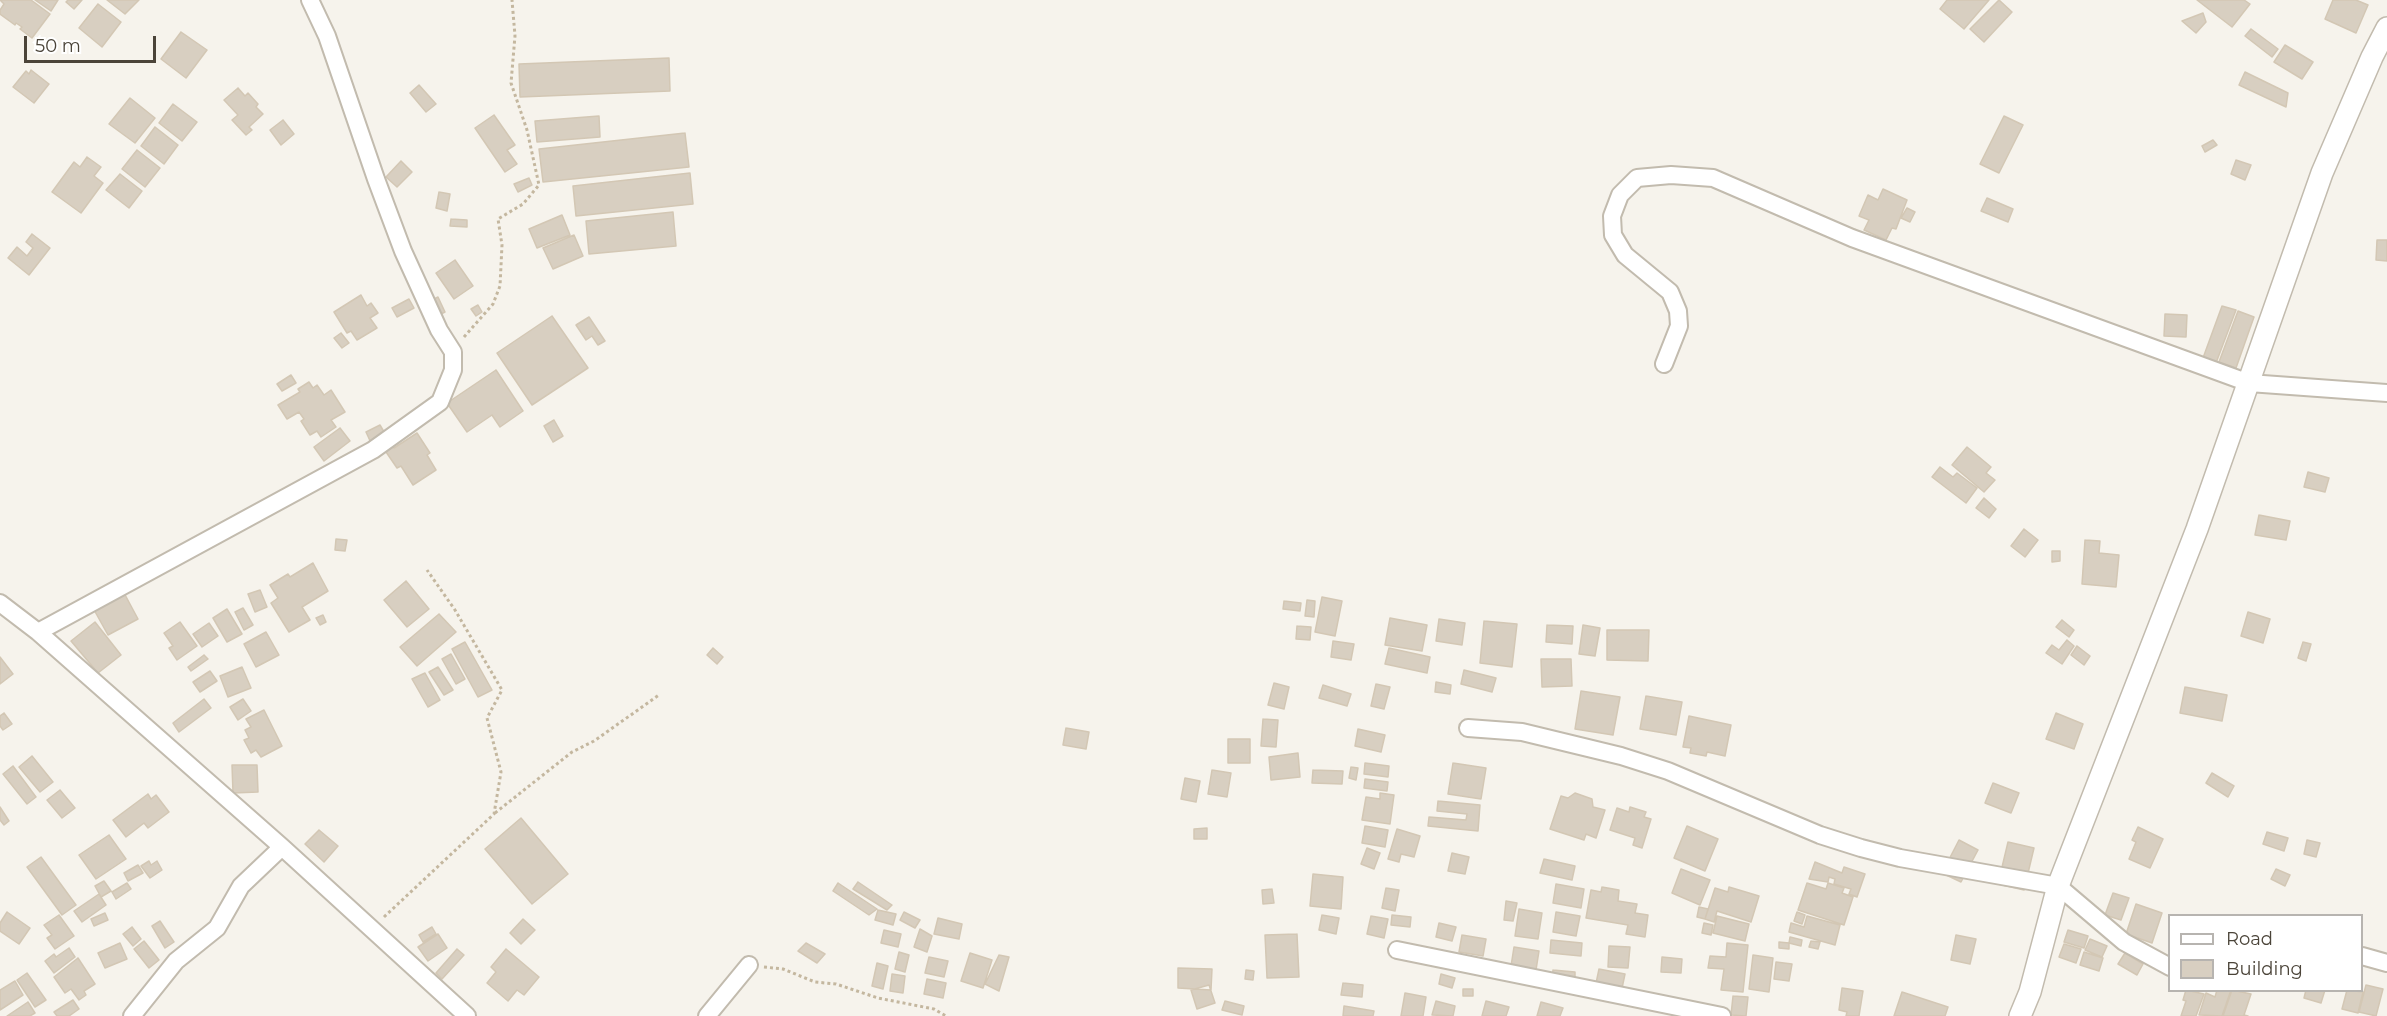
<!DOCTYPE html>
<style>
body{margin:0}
#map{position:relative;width:2387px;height:1016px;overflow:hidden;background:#f6f3ec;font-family:Montserrat,sans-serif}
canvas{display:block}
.legend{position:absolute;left:2168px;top:914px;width:195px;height:78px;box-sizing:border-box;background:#fff;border:2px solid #b7b4b0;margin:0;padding:8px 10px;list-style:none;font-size:18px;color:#4b4439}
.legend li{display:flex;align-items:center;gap:12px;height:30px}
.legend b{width:30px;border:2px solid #b7b4b0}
.scale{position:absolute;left:24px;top:36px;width:132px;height:27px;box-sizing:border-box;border:3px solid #4b4439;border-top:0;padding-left:8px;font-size:18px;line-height:21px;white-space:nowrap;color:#4b4439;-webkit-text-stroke:4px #fff;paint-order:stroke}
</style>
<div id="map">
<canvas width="2387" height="1016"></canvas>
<ul class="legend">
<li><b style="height:8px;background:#fff"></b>Road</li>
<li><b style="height:16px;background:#d8cfc1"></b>Building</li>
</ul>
<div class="scale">50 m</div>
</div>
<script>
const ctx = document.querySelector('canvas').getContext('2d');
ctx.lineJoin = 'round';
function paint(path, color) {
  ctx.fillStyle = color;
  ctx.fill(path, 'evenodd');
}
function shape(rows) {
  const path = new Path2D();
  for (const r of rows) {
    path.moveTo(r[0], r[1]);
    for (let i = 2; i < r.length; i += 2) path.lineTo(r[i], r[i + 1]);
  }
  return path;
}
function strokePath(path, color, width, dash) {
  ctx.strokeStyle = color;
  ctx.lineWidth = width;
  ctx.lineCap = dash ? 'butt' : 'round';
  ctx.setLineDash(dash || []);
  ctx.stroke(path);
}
const building = shape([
 [0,0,31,0,50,14,32,38,20,29,22,27,16,23,15,25,0,14,0,10,4,4,0,0],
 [35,0,58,0,51,11,35,0],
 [68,0,82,0,74,9,66,2,68,0],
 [107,0,139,0,125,14,107,0],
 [1947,0,1989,0,1964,29,1940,9,1947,0],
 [1999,0,2012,12,1984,42,1970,29,1999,0],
 [2197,0,2244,0,2250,4,2232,27,2197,0],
 [2333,0,2356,0,2368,5,2356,33,2325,19,2333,0],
 [98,4,121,22,102,47,79,28,98,4],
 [2203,13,2206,22,2196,33,2182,21,2203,13],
 [2251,29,2278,49,2272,57,2245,36,2251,29],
 [181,32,207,50,186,78,161,59,181,32],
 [2285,45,2313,62,2302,79,2274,62,2285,45],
 [669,58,670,91,520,97,519,64,669,58],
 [31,70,49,84,34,103,13,87,26,71,29,74,31,70],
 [2245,72,2288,93,2286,107,2239,85,2245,72],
 [419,85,436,104,426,112,410,93,419,85],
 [238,88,245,96,248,93,258,104,256,107,263,114,249,127,252,130,246,135,232,120,238,115,224,100,238,88],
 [130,98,155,118,135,143,109,124,130,98],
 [173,104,197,122,182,141,159,123,173,104],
 [494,115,515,145,507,150,517,164,505,172,475,128,494,115],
 [599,116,600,137,537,142,535,121,599,116],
 [2004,116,2023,125,1999,173,1980,164,2004,116],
 [283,120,294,134,281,145,270,130,283,120],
 [155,127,178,145,164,164,141,146,155,127],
 [685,133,689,167,543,182,539,149,685,133],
 [2213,140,2217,145,2205,152,2202,146,2213,140],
 [137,150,160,168,145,187,122,169,137,150],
 [87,157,101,167,94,176,103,183,81,213,52,192,74,162,80,167,87,157],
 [2236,160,2251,165,2245,180,2231,174,2236,160],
 [401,161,412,172,397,187,386,177,401,161],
 [690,173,693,204,576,216,573,186,690,173],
 [120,174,142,191,129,208,106,190,120,174],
 [529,178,532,185,518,192,514,184,529,178],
 [1883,189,1907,200,1896,229,1892,228,1886,240,1864,230,1869,220,1859,216,1868,195,1878,200,1883,189],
 [439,192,450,194,447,211,436,208,439,192],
 [1987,198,2013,209,2008,222,1981,211,1987,198],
 [1907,208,1915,212,1910,222,1901,218,1907,208],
 [673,212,676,246,589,254,586,221,673,212],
 [562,215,570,235,537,248,529,229,562,215],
 [451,219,467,220,467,227,450,226,451,219],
 [32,234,50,248,29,275,8,258,17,247,27,256,33,248,26,242,32,234],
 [574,235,583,256,553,269,543,248,574,235],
 [2377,240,2387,240,2387,261,2376,260,2377,240],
 [455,260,473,286,454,299,436,273,455,260],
 [361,295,367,306,371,303,378,313,370,318,377,328,357,340,351,331,347,333,334,312,361,295],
 [438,297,445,312,437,316,430,301,438,297],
 [409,299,414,308,397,317,392,308,409,299],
 [478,305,482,312,476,316,471,309,478,305],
 [2222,306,2236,310,2216,363,2203,358,2222,306],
 [2238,311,2254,317,2236,368,2219,362,2238,311],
 [2165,314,2187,315,2186,337,2164,336,2165,314],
 [552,316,588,368,532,405,497,353,552,316],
 [589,317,605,341,598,345,592,336,586,340,576,325,589,317],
 [341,333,349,343,342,348,334,338,341,333],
 [496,370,523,411,500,427,492,415,467,432,447,403,496,370],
 [291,375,296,383,282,391,277,384,291,375],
 [309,382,313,388,317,385,324,395,331,390,345,412,331,420,336,427,321,437,317,431,310,435,301,421,304,419,299,412,287,419,278,405,300,392,298,389,309,382],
 [554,420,563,436,553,442,544,426,554,420],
 [380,425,387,437,372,445,366,432,380,425],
 [340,428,350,441,324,461,314,447,340,428],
 [417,433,430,453,427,455,436,470,413,485,401,466,397,468,384,449,391,445,394,448,417,433],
 [1967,447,1991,467,1986,473,1995,480,1984,492,1952,465,1967,447],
 [1940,467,1953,477,1957,473,1977,488,1966,503,1932,477,1940,467],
 [2308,472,2329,478,2325,492,2304,487,2308,472],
 [1984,498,1996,509,1989,518,1976,508,1984,498],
 [2259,515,2290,521,2286,540,2255,535,2259,515],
 [2024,529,2038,540,2025,557,2011,546,2024,529],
 [336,539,347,540,345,551,335,550,336,539],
 [2085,540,2100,541,2099,553,2119,555,2116,587,2082,584,2085,540],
 [2052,551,2060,551,2060,561,2052,562,2052,551],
 [313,563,328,591,302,607,310,620,289,632,271,603,278,598,270,585,288,574,290,577,313,563],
 [406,581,429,609,407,627,384,600,406,581],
 [260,590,267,607,255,612,248,594,260,590],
 [123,591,138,619,108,635,93,608,123,591],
 [1322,597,1342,601,1335,636,1315,632,1322,597],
 [1307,600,1315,601,1314,617,1305,616,1307,600],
 [1284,601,1301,603,1300,611,1283,609,1284,601],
 [243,608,253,625,244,630,235,612,243,608],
 [227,609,242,634,227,642,213,618,227,609],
 [2248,612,2270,619,2263,643,2241,636,2248,612],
 [439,614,456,632,417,666,400,647,439,614],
 [323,615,326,622,320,625,316,618,323,615],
 [1390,618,1427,625,1422,651,1385,645,1390,618],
 [1439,619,1465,623,1462,645,1436,641,1439,619],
 [2062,620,2074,630,2069,637,2056,627,2062,620],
 [1484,621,1517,624,1512,667,1480,663,1484,621],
 [95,622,121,655,98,673,71,641,95,622],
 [180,622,197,646,177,660,169,648,173,646,164,633,180,622],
 [209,623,218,636,202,647,193,634,209,623],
 [1547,625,1573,626,1572,644,1546,642,1547,625],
 [1583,625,1600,628,1595,656,1579,654,1583,625],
 [1297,626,1311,627,1310,640,1296,639,1297,626],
 [1607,630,1649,630,1648,661,1607,660,1607,630],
 [266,632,279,655,256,667,244,644,266,632],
 [2067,640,2074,646,2062,664,2046,653,2052,645,2059,650,2067,640],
 [1333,641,1354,644,1351,660,1331,657,1333,641],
 [465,642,492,690,478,697,452,649,465,642],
 [2303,642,2311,644,2306,661,2298,658,2303,642],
 [2077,646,2090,656,2084,665,2071,655,2077,646],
 [713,648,723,657,717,664,707,655,713,648],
 [1389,648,1430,657,1427,673,1385,664,1389,648],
 [451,654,465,679,456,684,442,659,451,654],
 [204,655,208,659,191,671,188,667,204,655],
 [0,657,13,674,0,684,0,657],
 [1541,659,1571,659,1572,686,1542,687,1541,659],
 [242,667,251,688,228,697,220,676,242,667],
 [438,667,453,690,444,695,429,672,438,667],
 [1464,670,1496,678,1492,692,1461,684,1464,670],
 [210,671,217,681,200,692,193,682,210,671],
 [425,673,440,700,428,707,412,679,425,673],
 [1436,682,1451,685,1450,694,1435,692,1436,682],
 [1274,683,1289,687,1284,709,1268,705,1274,683],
 [1376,684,1390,687,1384,709,1371,706,1376,684],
 [1323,685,1351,694,1347,706,1319,698,1323,685],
 [2185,687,2227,695,2222,721,2180,713,2185,687],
 [1581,691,1620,697,1613,735,1575,729,1581,691],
 [1646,696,1682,702,1676,735,1640,729,1646,696],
 [204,699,211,708,179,732,173,723,204,699],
 [243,699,251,711,238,720,230,707,243,699],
 [264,710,282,746,261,757,256,750,251,753,244,740,249,738,245,730,251,727,246,719,264,710],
 [4,713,12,724,3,730,0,726,0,716,4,713],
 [2056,713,2083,724,2074,749,2046,739,2056,713],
 [1689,716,1731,725,1725,756,1707,752,1706,756,1690,753,1691,748,1683,747,1689,716],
 [1263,719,1278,720,1276,747,1261,746,1263,719],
 [1066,728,1089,732,1086,749,1063,745,1066,728],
 [1358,729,1385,735,1381,752,1355,746,1358,729],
 [1228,739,1250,739,1250,763,1228,763,1228,739],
 [1298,753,1300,777,1271,780,1269,757,1298,753],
 [32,756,53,782,40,792,19,767,32,756],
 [1365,763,1389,766,1388,777,1364,774,1365,763],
 [1453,763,1486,768,1481,799,1448,794,1453,763],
 [232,765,257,765,258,792,233,793,232,765],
 [13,766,36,797,27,804,3,774,13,766],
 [1351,767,1358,768,1356,780,1349,778,1351,767],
 [1212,770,1231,773,1227,797,1208,794,1212,770],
 [1313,770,1343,771,1342,784,1312,783,1313,770],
 [2212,773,2234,786,2228,797,2206,783,2212,773],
 [1185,778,1200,781,1196,802,1181,799,1185,778],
 [1365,779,1388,782,1387,791,1364,788,1365,779],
 [1993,783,2019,793,2011,813,1985,803,1993,783],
 [60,790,75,808,62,818,47,800,60,790],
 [1380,793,1394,795,1390,824,1362,820,1366,797,1380,799,1380,793],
 [1575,793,1592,799,1593,807,1605,810,1596,838,1586,834,1584,840,1550,829,1561,796,1568,798,1575,793],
 [148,794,151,799,156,795,169,812,148,828,144,823,126,837,113,820,148,794],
 [1438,801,1480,805,1478,831,1428,826,1429,817,1466,820,1467,814,1437,811,1438,801],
 [0,807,9,821,4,825,0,820,0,807],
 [1630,807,1646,812,1644,817,1651,819,1642,848,1633,845,1635,838,1610,830,1617,808,1629,812,1630,807],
 [521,818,568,874,532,904,485,849,521,818],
 [1365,826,1388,830,1385,847,1362,843,1365,826],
 [1687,826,1718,839,1705,871,1674,858,1687,826],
 [2138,827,2163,839,2150,868,2129,859,2136,842,2132,840,2138,827],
 [1207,828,1207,839,1194,839,1194,829,1207,828],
 [1397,829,1420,836,1414,857,1401,854,1399,862,1388,859,1397,829],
 [319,830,338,846,324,862,305,844,319,830],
 [2267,832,2288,838,2284,851,2263,844,2267,832],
 [109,835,126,859,96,879,79,855,109,835],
 [1959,840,1978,850,1961,882,1942,873,1959,840],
 [2307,840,2320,843,2316,857,2304,854,2307,840],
 [2008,842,2034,848,2024,890,1998,884,2008,842],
 [1367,848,1380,853,1374,869,1361,864,1367,848],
 [1452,853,1469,857,1465,874,1448,871,1452,853],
 [41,857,76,905,62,915,27,867,41,857],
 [1544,859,1575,866,1572,880,1540,873,1544,859],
 [149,861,151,865,157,861,162,870,150,878,141,866,149,861],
 [1815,862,1842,873,1844,867,1865,874,1857,897,1849,894,1851,889,1834,884,1835,879,1829,877,1828,882,1809,879,1815,862],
 [138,865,143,873,128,881,124,873,138,865],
 [1681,869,1710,880,1700,905,1672,893,1681,869],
 [2276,869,2290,875,2285,886,2271,879,2276,869],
 [1313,874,1343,877,1341,909,1310,906,1313,874],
 [104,881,111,891,101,897,95,886,104,881],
 [858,882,892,905,887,910,853,889,858,882],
 [127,883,131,889,116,899,112,892,127,883],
 [838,883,877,909,869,915,833,891,838,883],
 [1807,883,1826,889,1828,883,1844,888,1842,893,1853,897,1844,925,1798,910,1807,883],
 [1556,884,1584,889,1581,908,1553,903,1556,884],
 [1602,887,1619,890,1618,901,1637,904,1635,913,1648,915,1645,937,1626,934,1628,925,1586,918,1591,890,1601,892,1602,887],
 [1729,887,1759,896,1751,922,1717,911,1714,922,1705,919,1715,888,1728,892,1729,887],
 [1386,888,1399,890,1395,911,1382,908,1386,888],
 [1272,889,1274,903,1263,904,1262,890,1272,889],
 [2113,893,2129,898,2121,920,2105,915,2113,893],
 [99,894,106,905,82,922,74,911,99,894],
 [1506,901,1517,903,1513,921,1504,920,1506,901],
 [2136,904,2162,913,2152,943,2126,934,2136,904],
 [1699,907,1708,909,1705,919,1697,917,1699,907],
 [1519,909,1542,913,1538,939,1515,936,1519,909],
 [878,910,896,914,893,925,875,920,878,910],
 [7,912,30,928,19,944,0,931,0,923,7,912],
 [904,912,920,920,915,928,900,920,904,912],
 [1556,912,1580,916,1576,936,1553,932,1556,912],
 [1797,912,1805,915,1802,924,1794,921,1797,912],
 [105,913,108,920,94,926,91,919,105,913],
 [59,915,74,936,55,949,47,938,52,935,44,925,59,915],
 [1322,915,1339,918,1336,934,1319,930,1322,915],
 [1392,915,1411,917,1410,927,1391,925,1392,915],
 [1371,916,1388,919,1384,938,1367,934,1371,916],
 [1717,916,1749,924,1745,941,1713,933,1717,916],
 [1807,916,1840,925,1835,945,1789,932,1791,923,1804,927,1807,916],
 [938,918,962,924,959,939,934,934,938,918],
 [523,919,535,930,521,944,510,933,523,919],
 [160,921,174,942,165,948,152,926,160,921],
 [1439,923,1456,927,1452,941,1436,937,1439,923],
 [1704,923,1713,925,1711,935,1702,933,1704,923],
 [132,927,141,939,133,946,123,934,132,927],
 [432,927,436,934,423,942,419,935,432,927],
 [920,929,932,936,927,952,914,947,920,929],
 [884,930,901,934,898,947,881,943,884,930],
 [2068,930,2088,936,2084,948,2064,942,2068,930],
 [438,934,447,948,428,961,418,947,438,934],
 [1297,934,1299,977,1267,978,1265,935,1297,934],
 [1462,935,1486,939,1483,956,1459,952,1462,935],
 [1956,935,1976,939,1970,964,1951,960,1956,935],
 [1790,937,1802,940,1801,946,1789,943,1790,937],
 [2090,939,2107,946,2102,957,2085,950,2090,939],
 [1551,940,1582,943,1581,956,1550,953,1551,940],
 [144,941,159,960,149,968,134,949,144,941],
 [1811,941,1820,942,1818,949,1809,947,1811,941],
 [1779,942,1789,943,1789,949,1779,948,1779,942],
 [120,943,127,959,105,968,98,953,120,943],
 [806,943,825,954,817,963,798,951,806,943],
 [1727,943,1748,945,1743,992,1721,990,1724,969,1708,968,1710,956,1726,957,1727,943],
 [2064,944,2081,949,2076,963,2059,957,2064,944],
 [1609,946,1630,947,1628,968,1608,967,1609,946],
 [1514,947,1539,951,1536,970,1511,966,1514,947],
 [69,948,75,957,54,973,45,961,54,954,56,957,69,948],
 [457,949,464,955,442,979,436,973,457,949],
 [506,949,539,977,524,995,517,990,508,1001,487,983,496,972,491,967,506,949],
 [899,952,909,955,905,972,895,969,899,952],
 [2084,952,2103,958,2099,971,2080,965,2084,952],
 [970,953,992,960,983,988,961,981,970,953],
 [2125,953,2143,964,2137,975,2118,964,2125,953],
 [999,955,1009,957,999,991,985,984,999,955],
 [1753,955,1773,958,1769,992,1749,989,1753,955],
 [929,957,948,961,944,977,925,973,929,957],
 [1662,957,1682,959,1681,973,1661,972,1662,957],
 [78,958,95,984,84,991,86,995,79,1000,71,989,65,993,54,977,78,958],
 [1776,962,1792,964,1789,981,1774,979,1776,962],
 [877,963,888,966,883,989,872,986,877,963],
 [1178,968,1212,969,1211,990,1178,988,1178,968],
 [1599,969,1625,974,1621,993,1595,988,1599,969],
 [1246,970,1254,971,1253,980,1245,979,1246,970],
 [1553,970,1575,972,1575,980,1552,978,1553,970],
 [27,973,46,1000,35,1007,17,980,27,973],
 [892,974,905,976,903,993,890,991,892,974],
 [1441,974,1455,978,1452,988,1439,984,1441,974],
 [927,979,946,983,943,998,924,994,927,979],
 [15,981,23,995,0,1010,0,990,15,981],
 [1343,983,1363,985,1362,997,1341,995,1343,983],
 [1209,985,1215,1003,1197,1009,1191,990,1209,985],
 [2366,985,2383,989,2376,1016,2359,1012,2366,985],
 [1842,988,1863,991,1859,1016,1846,1016,1847,1012,1839,1010,1842,988],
 [1463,989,1473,989,1473,996,1463,996,1463,989],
 [2186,990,2204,994,2196,1016,2181,1016,2186,1001,2183,1000,2186,990],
 [2217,990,2231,990,2222,1016,2199,1015,2206,993,2215,997,2217,990],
 [2232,990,2251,994,2244,1015,2248,1016,2223,1016,2232,990],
 [2306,990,2325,990,2321,1003,2304,998,2306,990],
 [2347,990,2363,992,2358,1013,2342,1009,2347,990],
 [1902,992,1948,1007,1945,1016,1894,1016,1902,992],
 [1405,993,1426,997,1423,1016,1401,1016,1405,993],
 [1733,996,1748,997,1746,1016,1731,1015,1733,996],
 [73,1000,79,1009,69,1016,57,1016,54,1012,73,1000],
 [1225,1001,1244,1006,1242,1015,1222,1010,1225,1001],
 [1436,1001,1455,1006,1453,1016,1432,1015,1436,1001],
 [1486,1001,1509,1007,1506,1016,1482,1016,1486,1001],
 [28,1002,35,1013,30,1016,7,1016,28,1002],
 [1541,1002,1563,1008,1560,1016,1537,1016,1541,1002],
 [1344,1006,1374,1011,1373,1016,1343,1016,1344,1006]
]);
paint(building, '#d8cfc1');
strokePath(building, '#d3c7b4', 1.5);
const minor = shape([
 [1664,364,1679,326,1678,311,1670,292,1625,255,1613,235,1612,216,1620,195,1637,178,1671,175,1713,178,1852,238,2249,383,2387,393],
 [0,603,38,632,282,847,467,1016],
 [38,632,373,450,440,402,453,370,453,352,439,330,403,251,376,179,327,36,310,0],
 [1468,728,1522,732,1621,756,1668,771,1820,835,1861,848,1900,858,2058,886,2124,942,2170,967],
 [1397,950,1722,1016],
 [2362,956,2387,963],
 [132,1016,176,961,217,928,241,886,282,847],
 [707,1016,749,965]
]);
const tertiary = shape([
 [2020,1016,2030,992,2058,886,2197,529,2322,173,2372,57,2387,28]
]);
strokePath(minor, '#c2bbae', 20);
strokePath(tertiary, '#c2bbae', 24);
strokePath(shape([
 [464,337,493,304,500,286,502,245,498,219,523,204,539,185,527,130,511,83,515,36,512,0],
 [495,813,572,752,594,741,659,695],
 [384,917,494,814,501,772,487,718,502,690,455,610,427,570],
 [764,967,783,969,815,982,836,984,878,998,934,1009,946,1016]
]), '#c4b79f', 3, [3, 3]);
strokePath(minor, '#fff', 16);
strokePath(tertiary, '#fff', 21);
</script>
